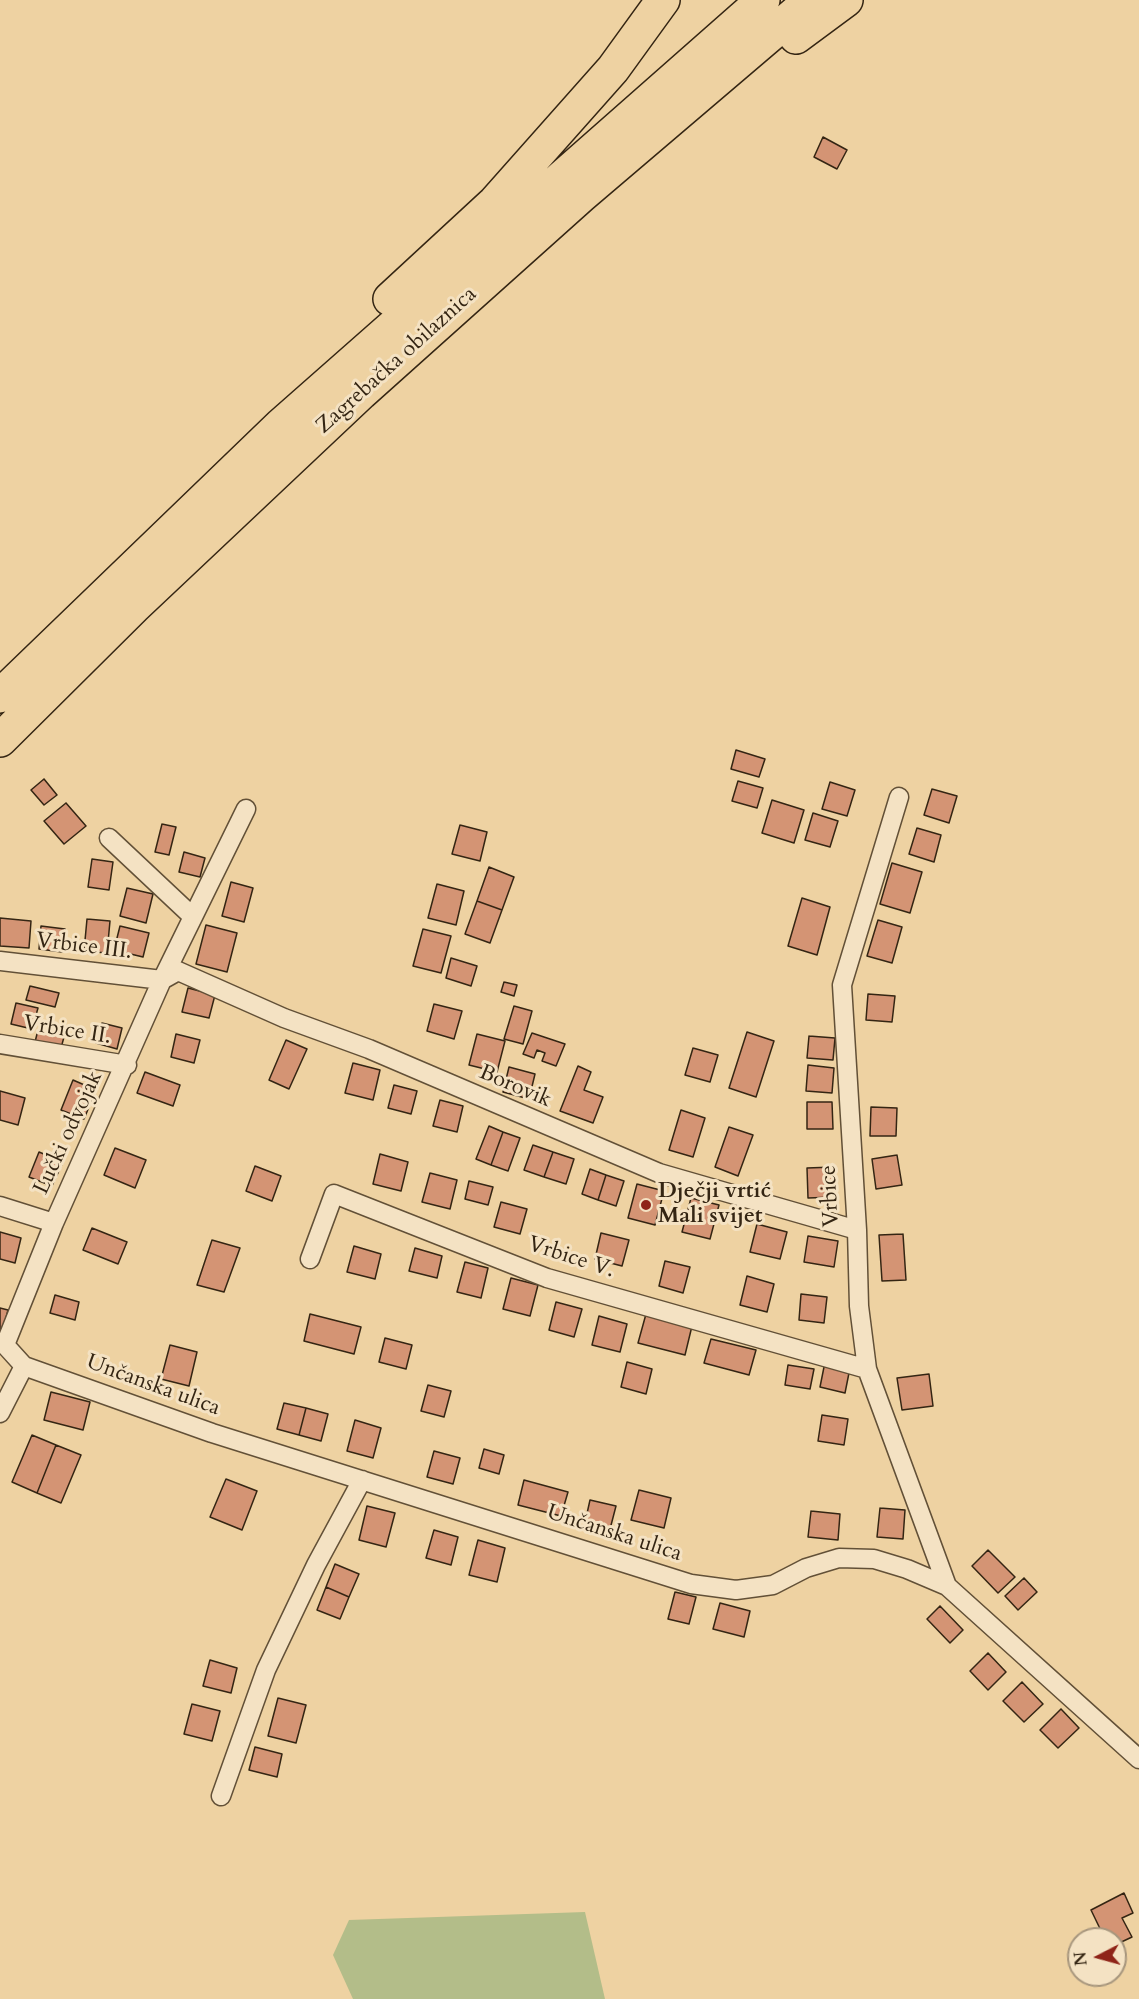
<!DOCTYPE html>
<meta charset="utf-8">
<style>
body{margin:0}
#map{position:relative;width:1139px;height:1999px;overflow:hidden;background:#eed2a2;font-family:Cardo,serif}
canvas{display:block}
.north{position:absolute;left:1067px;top:1927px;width:60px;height:60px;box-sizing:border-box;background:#f4e2c3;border:2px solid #a7967d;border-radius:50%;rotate:264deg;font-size:16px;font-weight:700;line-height:24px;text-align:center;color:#342513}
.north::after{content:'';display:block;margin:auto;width:21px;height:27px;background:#8f2418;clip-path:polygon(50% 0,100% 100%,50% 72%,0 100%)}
</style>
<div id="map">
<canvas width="1139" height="1999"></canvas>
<div class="north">N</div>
</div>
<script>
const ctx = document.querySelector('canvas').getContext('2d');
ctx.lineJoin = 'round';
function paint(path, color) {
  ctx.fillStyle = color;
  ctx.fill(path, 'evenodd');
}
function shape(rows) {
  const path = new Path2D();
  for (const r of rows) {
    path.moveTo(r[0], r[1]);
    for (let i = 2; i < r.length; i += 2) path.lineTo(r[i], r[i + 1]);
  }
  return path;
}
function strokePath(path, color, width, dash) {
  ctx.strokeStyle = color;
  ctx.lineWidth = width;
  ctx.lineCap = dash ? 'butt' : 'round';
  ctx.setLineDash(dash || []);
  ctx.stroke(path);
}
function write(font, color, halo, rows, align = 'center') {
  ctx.font = font + ' Cardo,serif';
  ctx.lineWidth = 6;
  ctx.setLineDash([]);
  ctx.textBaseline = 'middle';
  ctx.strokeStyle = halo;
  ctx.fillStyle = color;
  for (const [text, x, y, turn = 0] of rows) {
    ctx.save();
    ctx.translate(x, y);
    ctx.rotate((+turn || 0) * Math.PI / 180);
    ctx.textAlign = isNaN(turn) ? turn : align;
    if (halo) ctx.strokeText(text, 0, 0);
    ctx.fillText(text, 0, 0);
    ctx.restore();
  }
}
paint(shape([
 [585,1912,605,1999,353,1999,333,1955,349,1920]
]), '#b3bd89');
const building = shape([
 [823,137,847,150,837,169,814,157,823,137],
 [736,750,765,759,759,777,731,769,736,750],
 [44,779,57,795,44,805,31,790,44,779],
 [738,781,763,788,757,808,732,801,738,781],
 [830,782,855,790,847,816,822,809,830,782],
 [932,789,957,796,949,823,924,815,932,789],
 [772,800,804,810,794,843,762,833,772,800],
 [66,803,86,826,64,844,44,821,66,803],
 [813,813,838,821,830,847,805,840,813,813],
 [162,824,176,827,169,855,155,852,162,824],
 [460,825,487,832,480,861,452,854,460,825],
 [917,828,941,835,934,862,909,854,917,828],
 [184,852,205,858,200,877,179,872,184,852],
 [92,859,113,862,109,890,88,887,92,859],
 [892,863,922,872,910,913,880,904,892,863],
 [489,867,514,877,502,910,477,901,489,867],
 [231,882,253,888,244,922,222,916,231,882],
 [437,884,464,891,456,925,428,918,437,884],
 [127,888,153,894,146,923,120,916,127,888],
 [802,898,830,907,817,955,788,946,802,898],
 [477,901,502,910,490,943,465,934,477,901],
 [0,918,31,921,29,948,0,946,0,918],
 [87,919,110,921,107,953,84,951,87,919],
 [878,920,902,927,892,963,867,956,878,920],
 [206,925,237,933,227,972,196,964,206,925],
 [41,926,65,929,62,952,39,949,41,926],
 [120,926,149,933,143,957,114,950,120,926],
 [423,929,451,936,441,973,413,966,423,929],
 [451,958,477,966,471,986,446,978,451,958],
 [504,982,517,985,514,996,501,992,504,982],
 [30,986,59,993,55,1007,26,1000,30,986],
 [188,988,215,995,209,1018,182,1012,188,988],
 [868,994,895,996,892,1022,866,1020,868,994],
 [16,1003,38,1008,32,1029,11,1024,16,1003],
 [434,1004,462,1011,454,1039,427,1031,434,1004],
 [514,1006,532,1011,523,1044,504,1039,514,1006],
 [102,1023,122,1028,117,1049,96,1043,102,1023],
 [38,1030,64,1037,61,1048,35,1042,38,1030],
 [747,1032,774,1041,756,1097,729,1088,747,1032],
 [532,1033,565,1044,556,1066,542,1061,545,1053,537,1050,534,1058,523,1054,532,1033],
 [176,1034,200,1040,194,1063,171,1057,176,1034],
 [477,1034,505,1041,497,1072,469,1065,477,1034],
 [809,1036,835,1038,833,1060,807,1058,809,1036],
 [286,1040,307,1049,289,1089,269,1080,286,1040],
 [693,1048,718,1055,710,1082,685,1075,693,1048],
 [353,1063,380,1070,373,1100,345,1093,353,1063],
 [808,1065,834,1068,832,1093,806,1091,808,1065],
 [578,1066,591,1072,584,1090,603,1097,593,1123,560,1111,578,1066],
 [509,1067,535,1074,529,1099,503,1092,509,1067],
 [145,1072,180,1085,173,1106,137,1093,145,1072],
 [73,1080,96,1090,84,1119,61,1110,73,1080],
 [394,1085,417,1091,411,1114,388,1108,394,1085],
 [0,1091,25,1098,18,1125,0,1120,0,1091],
 [440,1100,463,1106,457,1132,433,1126,440,1100],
 [807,1102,832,1102,833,1129,807,1129,807,1102],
 [871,1107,897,1108,896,1136,870,1136,871,1107],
 [681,1110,705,1118,693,1157,669,1150,681,1110],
 [489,1126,503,1132,491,1165,476,1159,489,1126],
 [729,1127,753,1135,738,1176,715,1167,729,1127],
 [503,1132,520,1138,508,1171,491,1165,503,1132],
 [533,1145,553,1152,544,1177,524,1170,533,1145],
 [115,1148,146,1160,135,1188,104,1175,115,1148],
 [39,1152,63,1162,52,1186,29,1177,39,1152],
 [553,1152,574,1159,566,1184,544,1177,553,1152],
 [380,1154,408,1162,401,1191,373,1184,380,1154],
 [897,1155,902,1185,876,1189,872,1159,897,1155],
 [255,1166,281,1176,272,1201,246,1191,255,1166],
 [834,1167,835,1197,808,1198,807,1168,834,1167],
 [590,1169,606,1175,598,1200,582,1194,590,1169],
 [430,1173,457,1180,450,1209,422,1202,430,1173],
 [606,1175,624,1181,616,1206,598,1200,606,1175],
 [469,1181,493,1187,488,1205,465,1199,469,1181],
 [637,1184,664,1191,655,1225,628,1218,637,1184],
 [691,1198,719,1205,710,1239,682,1232,691,1198],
 [501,1202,527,1209,520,1234,494,1227,501,1202],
 [757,1224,787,1232,780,1259,750,1252,757,1224],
 [92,1228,127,1242,118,1264,83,1250,92,1228],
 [0,1232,21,1238,15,1263,0,1259,0,1232],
 [601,1233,629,1240,622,1266,595,1259,601,1233],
 [903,1234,906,1280,882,1281,879,1235,903,1234],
 [808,1236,838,1241,834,1267,804,1262,808,1236],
 [212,1240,240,1248,224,1292,197,1285,212,1240],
 [354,1246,381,1254,375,1279,347,1272,354,1246],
 [415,1248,442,1256,437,1278,409,1271,415,1248],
 [665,1261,690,1267,683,1293,659,1286,665,1261],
 [465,1262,488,1268,481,1298,457,1292,465,1262],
 [747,1276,774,1284,767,1312,740,1305,747,1276],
 [511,1278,538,1285,530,1316,503,1309,511,1278],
 [801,1294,827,1297,824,1323,799,1320,801,1294],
 [55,1295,79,1302,75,1320,50,1313,55,1295],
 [556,1302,582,1309,574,1337,549,1330,556,1302],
 [0,1308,8,1310,3,1330,0,1329,0,1308],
 [310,1314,361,1327,354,1354,304,1341,310,1314],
 [646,1314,692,1326,685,1355,638,1343,646,1314],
 [599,1316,627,1324,620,1352,592,1345,599,1316],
 [385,1338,412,1345,406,1369,379,1362,385,1338],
 [711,1339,756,1350,749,1375,704,1363,711,1339],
 [170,1345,197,1352,189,1386,161,1379,170,1345],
 [627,1362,652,1369,646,1394,621,1387,627,1362],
 [825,1362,850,1368,845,1393,820,1387,825,1362],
 [788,1365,814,1369,810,1389,785,1385,788,1365],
 [929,1374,933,1406,902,1410,897,1378,929,1374],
 [428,1385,451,1391,444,1417,421,1411,428,1385],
 [51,1392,90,1402,83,1430,44,1420,51,1392],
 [284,1403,306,1408,299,1435,277,1429,284,1403],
 [306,1408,328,1414,321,1441,299,1435,306,1408],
 [822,1415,848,1419,844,1445,818,1441,822,1415],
 [355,1420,381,1428,373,1458,347,1451,355,1420],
 [32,1435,56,1445,37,1493,12,1482,32,1435],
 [56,1445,81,1455,61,1503,37,1493,56,1445],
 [484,1449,504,1455,499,1474,479,1468,484,1449],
 [434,1451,460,1458,453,1484,427,1477,434,1451],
 [226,1479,257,1491,242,1530,210,1517,226,1479],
 [524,1480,568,1492,561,1516,518,1505,524,1480],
 [639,1490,671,1498,664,1528,631,1520,639,1490],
 [590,1500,616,1506,609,1533,584,1527,590,1500],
 [367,1506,395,1513,386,1547,359,1540,367,1506],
 [880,1508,905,1510,903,1539,877,1537,880,1508],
 [811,1511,840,1514,838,1540,808,1537,811,1511],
 [434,1530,458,1537,451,1565,426,1558,434,1530],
 [478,1540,505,1548,497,1582,469,1575,478,1540],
 [988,1550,1015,1577,998,1593,972,1566,988,1550],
 [335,1564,359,1574,349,1597,326,1587,335,1564],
 [1024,1578,1037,1592,1018,1610,1005,1596,1024,1578],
 [326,1587,349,1597,340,1619,317,1610,326,1587],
 [675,1592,696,1597,689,1624,668,1619,675,1592],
 [720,1603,750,1611,744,1637,713,1629,720,1603],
 [940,1606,963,1630,950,1643,927,1619,940,1606],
 [988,1653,1006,1672,988,1690,970,1671,988,1653],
 [210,1660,237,1668,231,1693,203,1686,210,1660],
 [1022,1682,1043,1704,1024,1722,1003,1701,1022,1682],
 [278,1698,306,1705,296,1743,268,1736,278,1698],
 [192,1704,220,1711,212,1741,184,1734,192,1704],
 [1061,1709,1079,1728,1058,1748,1040,1730,1061,1709],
 [255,1747,282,1754,277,1777,249,1770,255,1747],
 [1124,1893,1133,1913,1122,1918,1132,1937,1115,1945,1115,1939,1105,1939,1091,1910,1124,1893]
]);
paint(building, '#d49474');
strokePath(building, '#342513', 1.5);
const minor = shape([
 [899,797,842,985,857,1230,859,1306,867,1369,947,1586],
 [246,809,162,980,54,1223,5,1345,24,1366,212,1433,691,1584,736,1590,773,1585,806,1568,839,1558,874,1559,907,1569,947,1586,1139,1759],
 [109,838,192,916],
 [0,961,162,980,178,971,284,1018,369,1049,659,1173,857,1230],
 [0,1044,127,1065],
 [0,1206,54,1223],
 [310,1259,334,1194,547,1278,867,1369],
 [0,1413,24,1366],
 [221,1796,266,1670,316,1565,362,1480]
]);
const motorway = shape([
 [796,37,846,0],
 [390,299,495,202,613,69,663,0],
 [0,696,281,425,763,0],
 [0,740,134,607,361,393,581,196,811,0]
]);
strokePath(minor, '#625037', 21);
strokePath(motorway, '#342513', 36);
strokePath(minor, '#f4e2c3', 18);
strokePath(motorway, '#eed2a2', 33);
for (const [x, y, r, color] of [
 [646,1205,6,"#8f2418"]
]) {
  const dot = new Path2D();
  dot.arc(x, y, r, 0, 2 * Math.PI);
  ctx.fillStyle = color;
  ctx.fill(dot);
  strokePath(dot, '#f4e2c3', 2);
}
write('22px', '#342513', '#f4e2c3', [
 ["Zagrebačka obilaznica",397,361,-42],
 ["Vrbice III.",84,947,7],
 ["Vrbice II.",67,1031,9],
 ["Borovik",515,1087,23],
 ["Lučki odvojak",69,1133,-65],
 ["Vrbice",831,1196,-93],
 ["Vrbice V.",571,1258,18],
 ["Unčanska ulica",153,1386,20],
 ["Unčanska ulica",614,1534,18]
]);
write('bold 22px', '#342513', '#f4e2c3', [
 ["Dječji vrtić",658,1192],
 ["Mali svijet",658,1217]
], 'left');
</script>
